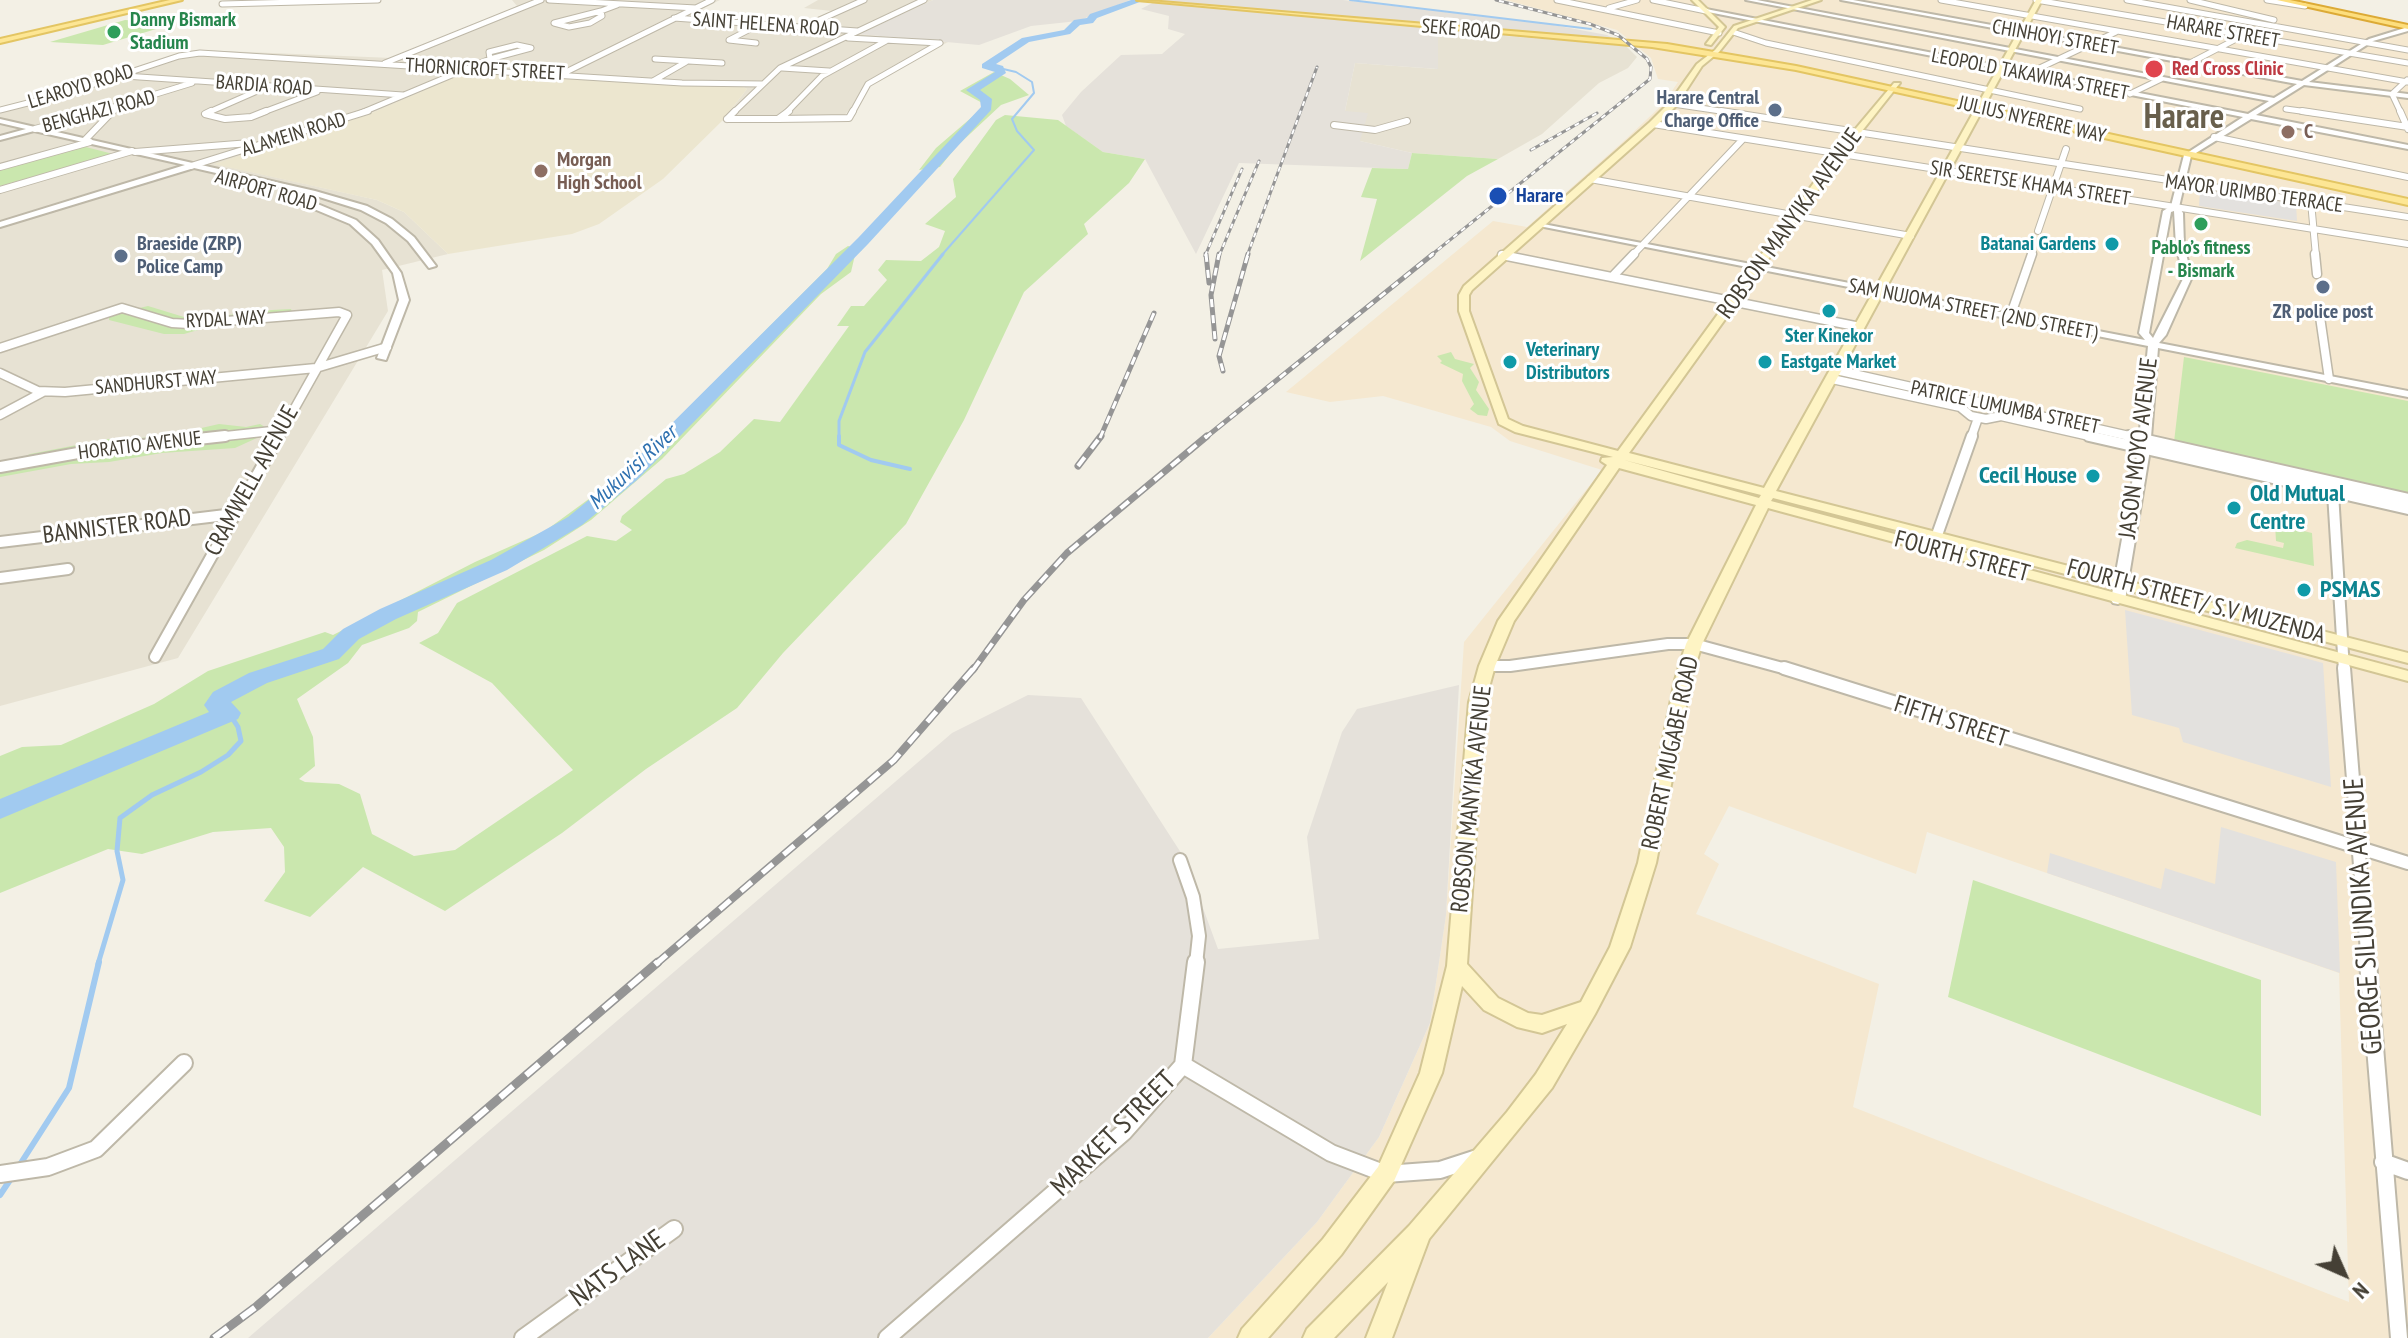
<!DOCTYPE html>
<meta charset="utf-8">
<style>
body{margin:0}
#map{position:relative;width:2408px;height:1338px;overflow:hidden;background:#f3f0e5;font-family:"PT Sans Narrow",sans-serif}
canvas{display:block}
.north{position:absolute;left:2304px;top:1234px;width:80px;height:80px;-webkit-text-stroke:6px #fff;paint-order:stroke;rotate:135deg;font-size:22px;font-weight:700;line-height:32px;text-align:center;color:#454035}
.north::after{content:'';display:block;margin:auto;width:28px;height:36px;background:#454035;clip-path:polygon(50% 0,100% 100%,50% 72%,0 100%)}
</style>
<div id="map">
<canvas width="2408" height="1338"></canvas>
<div class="north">N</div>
</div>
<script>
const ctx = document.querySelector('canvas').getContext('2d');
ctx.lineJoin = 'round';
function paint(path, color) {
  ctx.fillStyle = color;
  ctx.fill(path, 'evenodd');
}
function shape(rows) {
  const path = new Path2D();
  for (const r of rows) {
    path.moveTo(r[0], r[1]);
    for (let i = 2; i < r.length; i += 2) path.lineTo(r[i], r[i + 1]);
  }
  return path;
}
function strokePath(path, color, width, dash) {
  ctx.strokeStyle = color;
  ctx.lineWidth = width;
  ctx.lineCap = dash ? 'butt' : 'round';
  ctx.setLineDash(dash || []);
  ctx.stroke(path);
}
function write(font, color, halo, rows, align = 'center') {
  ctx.font = font + ' "PT Sans Narrow",sans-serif';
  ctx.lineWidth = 6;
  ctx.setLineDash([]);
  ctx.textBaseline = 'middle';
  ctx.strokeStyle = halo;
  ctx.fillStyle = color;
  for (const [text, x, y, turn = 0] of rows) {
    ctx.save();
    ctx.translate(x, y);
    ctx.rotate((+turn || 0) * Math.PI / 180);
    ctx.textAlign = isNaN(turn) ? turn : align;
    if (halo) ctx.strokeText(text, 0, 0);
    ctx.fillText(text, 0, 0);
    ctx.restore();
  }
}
paint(shape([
 [512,0,720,0,689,15,801,24,832,11,804,8,818,0,933,0,860,34,948,42,873,81,839,122,722,121,747,89,741,86,474,72,367,115,216,164,377,200,404,212,448,254,382,270,388,311,178,658,0,706,0,112,72,94,200,50,392,58,517,6],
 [1438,31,1625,45,1637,57,1628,68,1599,83,1542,134,1498,159,1412,153,1360,141,1345,111,1355,63,1437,69]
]), '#e7e2d3');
paint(shape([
 [1506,0,2298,0,2408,25,2408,1338,1208,1338,1317,1222,1379,1137,1430,1023,1446,915,1464,642,1602,470,1510,441,1491,427,1383,396,1330,402,1286,392,1493,221,1527,227,1626,139,1664,103,1678,82,1658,79,1651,58,1617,30],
 [1729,806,1916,874,1927,832,2339,973,2349,1302,1853,1107,1879,984,1696,914,1719,864,1704,854]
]), '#f5e8d0');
paint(shape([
 [933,0,1130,0,1078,21,1031,26,979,45,859,34],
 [1158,0,1343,0,1548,24,1607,35,1625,45,1438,31,1438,69,1355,63,1345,111,1368,113,1360,141,1412,153,1408,169,1239,163,1196,254,1145,159,1103,152,1066,126,1062,115,1081,92,1121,55,1162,54,1185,34,1168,29,1169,16,1141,9],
 [1459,685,1446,915,1430,1023,1379,1137,1317,1222,1208,1338,248,1338,952,733,1028,695,1081,698,1185,859,1218,949,1319,939,1307,837,1342,732,1357,709]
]), '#e5e1da');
paint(shape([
 [467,72,741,86,747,89,722,121,663,179,599,224,572,234,448,254,404,212,377,200,214,164,367,115]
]), '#ece6cf');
paint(shape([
 [125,20,176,23,103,45,50,42],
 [994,72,1010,79,1029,95,1001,105,956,147,940,167,919,170,936,148,986,105,960,91],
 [1005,115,1058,120,1103,152,1145,159,1129,183,1084,224,1088,234,1024,292,964,420,906,524,783,653,737,708,646,769,562,833,445,911,363,867,310,917,264,901,285,872,284,847,271,828,213,832,142,854,108,849,0,893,0,756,22,747,61,745,154,704,208,671,325,632,333,635,475,562,545,531,612,482,647,449,827,269,836,254,848,246,862,250,855,255,851,272,821,294,662,459,591,520,544,550,418,612,417,621,409,628,362,645,348,663,297,699,313,737,315,766,299,779,305,782,339,784,360,794,372,834,414,856,455,850,573,770,492,683,419,643,438,633,457,603,587,536,616,541,632,530,620,522,622,516,666,479,684,474,720,452,754,419,780,422,849,326,837,326,851,306,864,306,887,280,878,270,886,260,921,261,939,247,945,231,925,224,956,197,953,179,996,120],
 [82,146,113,154,0,186,0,169],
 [1412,153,1498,159,1467,176,1360,261,1377,199,1361,197,1372,168,1408,169],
 [148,306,184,317,201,318,272,310,291,309,292,312,265,321,212,326,184,334,164,334,109,320,109,315],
 [1451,352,1455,359,1474,364,1470,368,1479,382,1476,390,1489,409,1487,416,1478,415,1470,409,1474,404,1462,381,1463,374,1440,363,1442,361,1437,356],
 [2184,357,2408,401,2408,493,2174,442],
 [219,424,246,427,260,424,265,427,259,437,235,448,162,453,109,462,71,464,0,477,0,469,30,454,108,439,162,437],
 [2275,524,2312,533,2314,566,2235,548,2237,543,2247,540,2283,548,2284,543,2276,541],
 [1973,880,2261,980,2261,1116,1948,997]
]), '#cae7ae');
paint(shape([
 [2200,189,2296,204,2297,221,2199,206],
 [2125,610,2323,663,2331,787,2183,742,2179,728,2132,715],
 [2221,827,2336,862,2340,973,2047,873,2050,853,2161,889,2165,868,2215,884]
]), '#e3e1de');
strokePath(shape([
 [1350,0,1591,29],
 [941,256,1034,150,1017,131,1012,119,1034,93,1032,82,1016,72,999,68]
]), '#a1caf0', 2);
strokePath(shape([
 [839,438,839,421,865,352,943,254]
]), '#a1caf0', 3);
strokePath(shape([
 [839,436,839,445,871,460,910,469]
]), '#a1caf0', 4);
strokePath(shape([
 [98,964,123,880,117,851,120,818,152,795,201,772,228,755,241,741,238,727,229,713]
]), '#a1caf0', 5);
strokePath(shape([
 [19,1166,69,1088,99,962],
 [0,1195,12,1177]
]), '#a1caf0', 6);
paint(shape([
 [1131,0,1145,0,1097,18,1093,23,1080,25,1070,34,1029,42,996,64,1003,66,1006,73,980,90,992,99,991,110,868,244,637,480,582,525,507,570,396,619,359,639,339,659,267,683,231,702,241,713,238,719,0,819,0,799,209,712,204,705,213,692,249,673,323,649,343,629,380,609,491,560,568,517,623,472,858,238,981,107,980,100,966,90,995,72,982,68,982,64,1022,38,1064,30,1074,20,1087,18,1090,14,1131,0]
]), '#a1caf0');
const minorFar5 = shape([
 [549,0,696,8],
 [1557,0,1719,33],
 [1653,0,1706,11],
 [1941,0,2408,82],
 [2036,0,2408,63],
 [2127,0,2408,50],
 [2190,0,2274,20],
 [2267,0,2305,6],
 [222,4,378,0],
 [1609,8,1637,0],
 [601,11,602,16,590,23,569,27,554,23,601,11],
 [601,11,617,5],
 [674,18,857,31],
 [806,26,864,0],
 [1733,32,1766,43,2080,109],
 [848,38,939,43],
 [756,43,729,40,760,24],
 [517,45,531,48,490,59,489,52,517,45],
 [655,59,722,63],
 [385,63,541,0],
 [2190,63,2244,35],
 [782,68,829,71],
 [562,74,712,0],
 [2027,74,2116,32],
 [125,76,403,95],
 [653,81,686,62],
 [2130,94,2161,79],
 [1673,104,1734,113],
 [2286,109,2315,113],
 [0,110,67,93,179,56,200,53,682,83,763,84],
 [94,113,192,83],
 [112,113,116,108],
 [207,113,264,88],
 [261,113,317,92],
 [361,113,490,59],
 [733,113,780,68,924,0],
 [786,113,822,76,886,41],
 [852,113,868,84,940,43],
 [2401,113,2392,94,2407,80]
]);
const minorFar4 = shape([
 [211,111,205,114,225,119,251,117,266,111],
 [1721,111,2408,217],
 [2302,111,2408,127],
 [2400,111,2408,129],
 [727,119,735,111],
 [727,119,778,119,789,111],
 [778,119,849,118,853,111],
 [1653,124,2408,244],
 [1334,125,1375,130,1407,121],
 [35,129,102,111],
 [2214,137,2408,177],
 [85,140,113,111],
 [135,152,250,143],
 [191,166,368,111],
 [0,167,90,142],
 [1590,179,1911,236],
 [0,190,132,151],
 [2311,202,2316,256],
 [2038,231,2066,149],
 [1502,255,1508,256],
 [1632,256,1743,139]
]);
const minorFar3 = shape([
 [2315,254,2317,274],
 [1502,255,1860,327],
 [1612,277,1634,254],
 [2319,310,2329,379],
 [2010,317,2032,254],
 [0,348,122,308,172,323,189,324,339,312,347,315,278,438],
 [1836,370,2138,438],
 [0,373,38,391,65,392,316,368,387,347],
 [1832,379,1960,407],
 [1969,402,1996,407,2001,416,1986,419,1971,416,1960,407,1969,402],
 [0,415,43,392],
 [2001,416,2098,438],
 [207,438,281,430],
 [1971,438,1978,418]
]);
const minorFar2 = shape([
 [2089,436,2408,509],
 [2129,436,2408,499],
 [0,467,89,451,225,436],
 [2333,493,2344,670],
 [0,542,234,514],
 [1932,549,1972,436],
 [0,578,68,569],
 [155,657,279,436],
 [1487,666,1510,666,1668,644,1694,644,1790,670]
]);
const minorFar1 = shape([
 [1784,668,2408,863],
 [2344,668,2368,964],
 [1180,860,1193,897,1199,936,1196,964]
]);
const minor = shape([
 [2368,962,2399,1338],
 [1183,1065,1331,1153,1386,1174,1440,1170,1477,1158],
 [2383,1162,2408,1171],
 [0,1174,48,1167,96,1149,184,1063],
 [523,1338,674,1229],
 [887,1338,1124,1132,1183,1065,1196,962]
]);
const tertiary = shape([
 [1746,0,1757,0,2274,98,2297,84,1841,0,1853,0,2302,81,2369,39,2408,27,2408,31,2373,41,2309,82,2408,94,2408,98,2304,85,2256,115,2408,145,2408,149,2251,119,2191,156,2179,207,2183,213,2184,246,2192,277,2166,335,2159,343,2408,391,2408,397,2158,348,2150,450,2125,600,2118,604,2113,603,2111,600,2138,450,2148,346,1534,225,1538,223,2145,340,2139,333,2163,211,2171,206,2184,155,2243,117,1703,11,1706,9,2248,114,2269,101,1746,0],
 [2174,211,2176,246,2184,277,2153,338,2149,333,2171,212,2174,211],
 [0,119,315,191,367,206,392,219,414,237,436,266,429,268,408,241,386,223,361,210,313,195,194,168,0,227,0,222,185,165,34,131,0,140,0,136,26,129,0,123,0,119],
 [290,195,296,195,356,220,378,240,401,273,409,300,386,360,377,358,399,300,393,273,372,244,350,224,290,199,290,195]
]);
const secondary = shape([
 [1692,0,1698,0,1725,27,1711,45,1706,44,1719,27,1692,0],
 [1812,0,1821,0,1738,28,1719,52,1702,66,1676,106,1656,126,1472,290,1469,295,1469,311,1508,419,1523,426,1618,451,1837,151,1894,83,1900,83,1843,155,1629,453,1764,488,2036,0,2042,0,1776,491,2408,653,2408,663,1773,498,1771,501,2408,671,2408,681,1768,508,1702,644,1691,680,1656,863,1630,947,1595,1014,1552,1088,1429,1239,1392,1338,1366,1338,1388,1282,1334,1338,1303,1338,1307,1329,1409,1226,1507,1112,1536,1074,1567,1024,1542,1033,1517,1027,1484,1010,1462,986,1442,1073,1394,1181,1341,1255,1268,1338,1238,1338,1242,1329,1323,1239,1378,1167,1420,1073,1447,966,1469,702,1479,666,1498,621,1607,465,1601,461,1602,458,1613,457,1515,432,1499,424,1459,311,1459,295,1464,286,1650,122,1670,102,1697,64,1715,50,1734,26,1812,0],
 [1624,460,1761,495,1759,498,1624,460],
 [1619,468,1756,505,1686,644,1675,680,1638,863,1610,947,1581,1002,1542,1015,1528,1013,1498,998,1467,964,1485,702,1495,666,1514,621,1619,468]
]);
const primary = shape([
 [170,0,182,0,0,43,0,39,170,0],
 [1137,0,1667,44,1796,66,2408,199,2408,205,1796,70,1652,47,1137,0]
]);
const trunk = shape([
 [2277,0,2290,0,2408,25,2408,29,2277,0]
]);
strokePath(minorFar5, '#beb8a8', 7);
strokePath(minorFar4, '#beb8a8', 8);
strokePath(minorFar3, '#beb8a8', 11);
strokePath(minorFar2, '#beb8a8', 14);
strokePath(minorFar1, '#beb8a8', 16);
strokePath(minor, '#beb8a8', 20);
strokePath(tertiary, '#beb8a8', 4);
strokePath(secondary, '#d3c695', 4);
strokePath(primary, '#e3c563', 4);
strokePath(trunk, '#dcaa36', 4);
strokePath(minorFar5, '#fff', 5);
strokePath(minorFar4, '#fff', 6);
strokePath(minorFar3, '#fff', 8);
strokePath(minorFar2, '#fff', 10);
strokePath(minorFar1, '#fff', 12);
strokePath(minor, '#fff', 16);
paint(tertiary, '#fff');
paint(secondary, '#fef4c4');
paint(primary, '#fde694');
paint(trunk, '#fdde7d');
const railFar4 = shape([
 [1531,150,1597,113],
 [1205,256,1242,169],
 [1219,256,1259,161],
 [1247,256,1317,67],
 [1430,256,1650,79,1651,67,1647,59,1618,35,1590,24,1496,0]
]);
const railFar3 = shape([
 [1206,254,1209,283],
 [1215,339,1211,295,1219,254],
 [1223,371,1219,356,1248,254],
 [1100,438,1154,313],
 [1205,438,1433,254]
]);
const railFar2 = shape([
 [1078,466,1101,436],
 [973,670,1024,600,1067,553,1207,436]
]);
const railFar1 = shape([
 [656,964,894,760,974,668]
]);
const rail = shape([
 [214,1338,257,1306,658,962]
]);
strokePath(railFar4, '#959595', 3);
strokePath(railFar3, '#959595', 5);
strokePath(railFar2, '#959595', 7);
strokePath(railFar1, '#959595', 8);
strokePath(rail, '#959595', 9);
strokePath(railFar4, '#fff', 2, [5]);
strokePath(railFar3, '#fff', 3, [8]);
strokePath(railFar2, '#fff', 4, [11]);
strokePath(railFar1, '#fff', 5, [14]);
strokePath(rail, '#fff', 6, [17]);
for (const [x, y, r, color] of [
 [114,32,8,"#2e9e5b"],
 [2154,69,10,"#e0444e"],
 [1775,110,8,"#5c6f8a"],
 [2288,132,8,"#8d6e63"],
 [541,171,8,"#8d6e63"],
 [1498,196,10,"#1a4fb4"],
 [2201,224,8,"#2e9e5b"],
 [2112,244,8,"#0f9aa8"],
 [121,256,8,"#5c6f8a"],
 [2323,287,8,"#5c6f8a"],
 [1829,311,8,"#0f9aa8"],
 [1510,362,8,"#0f9aa8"],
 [1765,362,8,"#0f9aa8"],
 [2093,476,8,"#0f9aa8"],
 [2234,508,8,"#0f9aa8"],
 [2304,590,8,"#0f9aa8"]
]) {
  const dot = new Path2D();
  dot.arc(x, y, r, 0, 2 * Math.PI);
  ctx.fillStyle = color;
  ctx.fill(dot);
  strokePath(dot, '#fff', 3);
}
write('bold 20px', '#27864d', '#fff', [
 ["Danny Bismark",130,20],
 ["Stadium",130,43],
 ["Pablo’s fitness",2201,248,"center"],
 ["- Bismark",2201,271,"center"]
], 'left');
write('20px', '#454035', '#fff', [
 ["SAINT HELENA ROAD",766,25,4],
 ["SEKE ROAD",1461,30,5],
 ["HARARE STREET",2223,32,10],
 ["CHINHOYI STREET",2055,38,10],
 ["THORNICROFT STREET",485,70,3],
 ["LEOPOLD TAKAWIRA STREET",2030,75,11],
 ["BARDIA ROAD",264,86,4],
 ["LEAROYD ROAD",81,87,-17],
 ["BENGHAZI ROAD",99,112,-15],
 ["JULIUS NYERERE WAY",2032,120,13],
 ["ALAMEIN ROAD",294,135,-17],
 ["SIR SERETSE KHAMA STREET",2030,184,9],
 ["AIRPORT ROAD",266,191,16],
 ["MAYOR URIMBO TERRACE",2254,194,8],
 ["SAM NUJOMA STREET (2ND STREET)",1973,310,11],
 ["RYDAL WAY",226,320,-3],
 ["SANDHURST WAY",156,383,-5],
 ["PATRICE LUMUMBA STREET",2005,408,12],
 ["HORATIO AVENUE",140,446,-7]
]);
write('bold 20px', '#be3a42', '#fff', [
 ["Red Cross Clinic",2172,69]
], 'left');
write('bold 20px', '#4e5e75', '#fff', [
 ["Harare Central",1759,98],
 ["Charge Office",1759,121],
 ["Braeside (ZRP)",137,244,"left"],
 ["Police Camp",137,267,"left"],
 ["ZR police post",2323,312,"center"]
], 'right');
write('bold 20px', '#785e54', '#fff', [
 ["C",2304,132],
 ["Morgan",557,160],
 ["High School",557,183]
], 'left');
write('bold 20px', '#164399', '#fff', [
 ["Harare",1516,196]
], 'left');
write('bold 20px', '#0d838f', '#fff', [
 ["Batanai Gardens",2096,244,"right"],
 ["Ster Kinekor",1829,336,"center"],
 ["Veterinary",1526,350],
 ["Distributors",1526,373],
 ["Eastgate Market",1781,362]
], 'left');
write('italic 22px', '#2f71b0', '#fff', [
 ["Mukuvisi River",633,468,-43]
]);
write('24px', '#454035', '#fff', [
 ["ROBSON MANYIKA AVENUE",1790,224,-54],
 ["JASON MOYO AVENUE",2139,448,-83],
 ["CRAMWELL AVENUE",252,481,-61],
 ["BANNISTER ROAD",117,527,-7],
 ["FOURTH STREET",1962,557,15],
 ["FOURTH STREET/ S.V MUZENDA",2196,602,15],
 ["FIFTH STREET",1951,722,18],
 ["ROBERT MUGABE ROAD",1671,753,-78],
 ["ROBSON MANYIKA AVENUE",1472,799,-84]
]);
write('bold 24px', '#0d838f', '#fff', [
 ["Cecil House",2077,476,"right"],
 ["Old Mutual",2250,494],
 ["Centre",2250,522],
 ["PSMAS",2320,590]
], 'left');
write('28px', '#454035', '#fff', [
 ["GEORGE SILUNDIKA AVENUE",2364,916,-94],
 ["MARKET STREET",1114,1134,-45],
 ["NATS LANE",618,1269,-36]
]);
write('bold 34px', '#685f4c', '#fff', [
 ["Harare",2184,118]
]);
</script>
